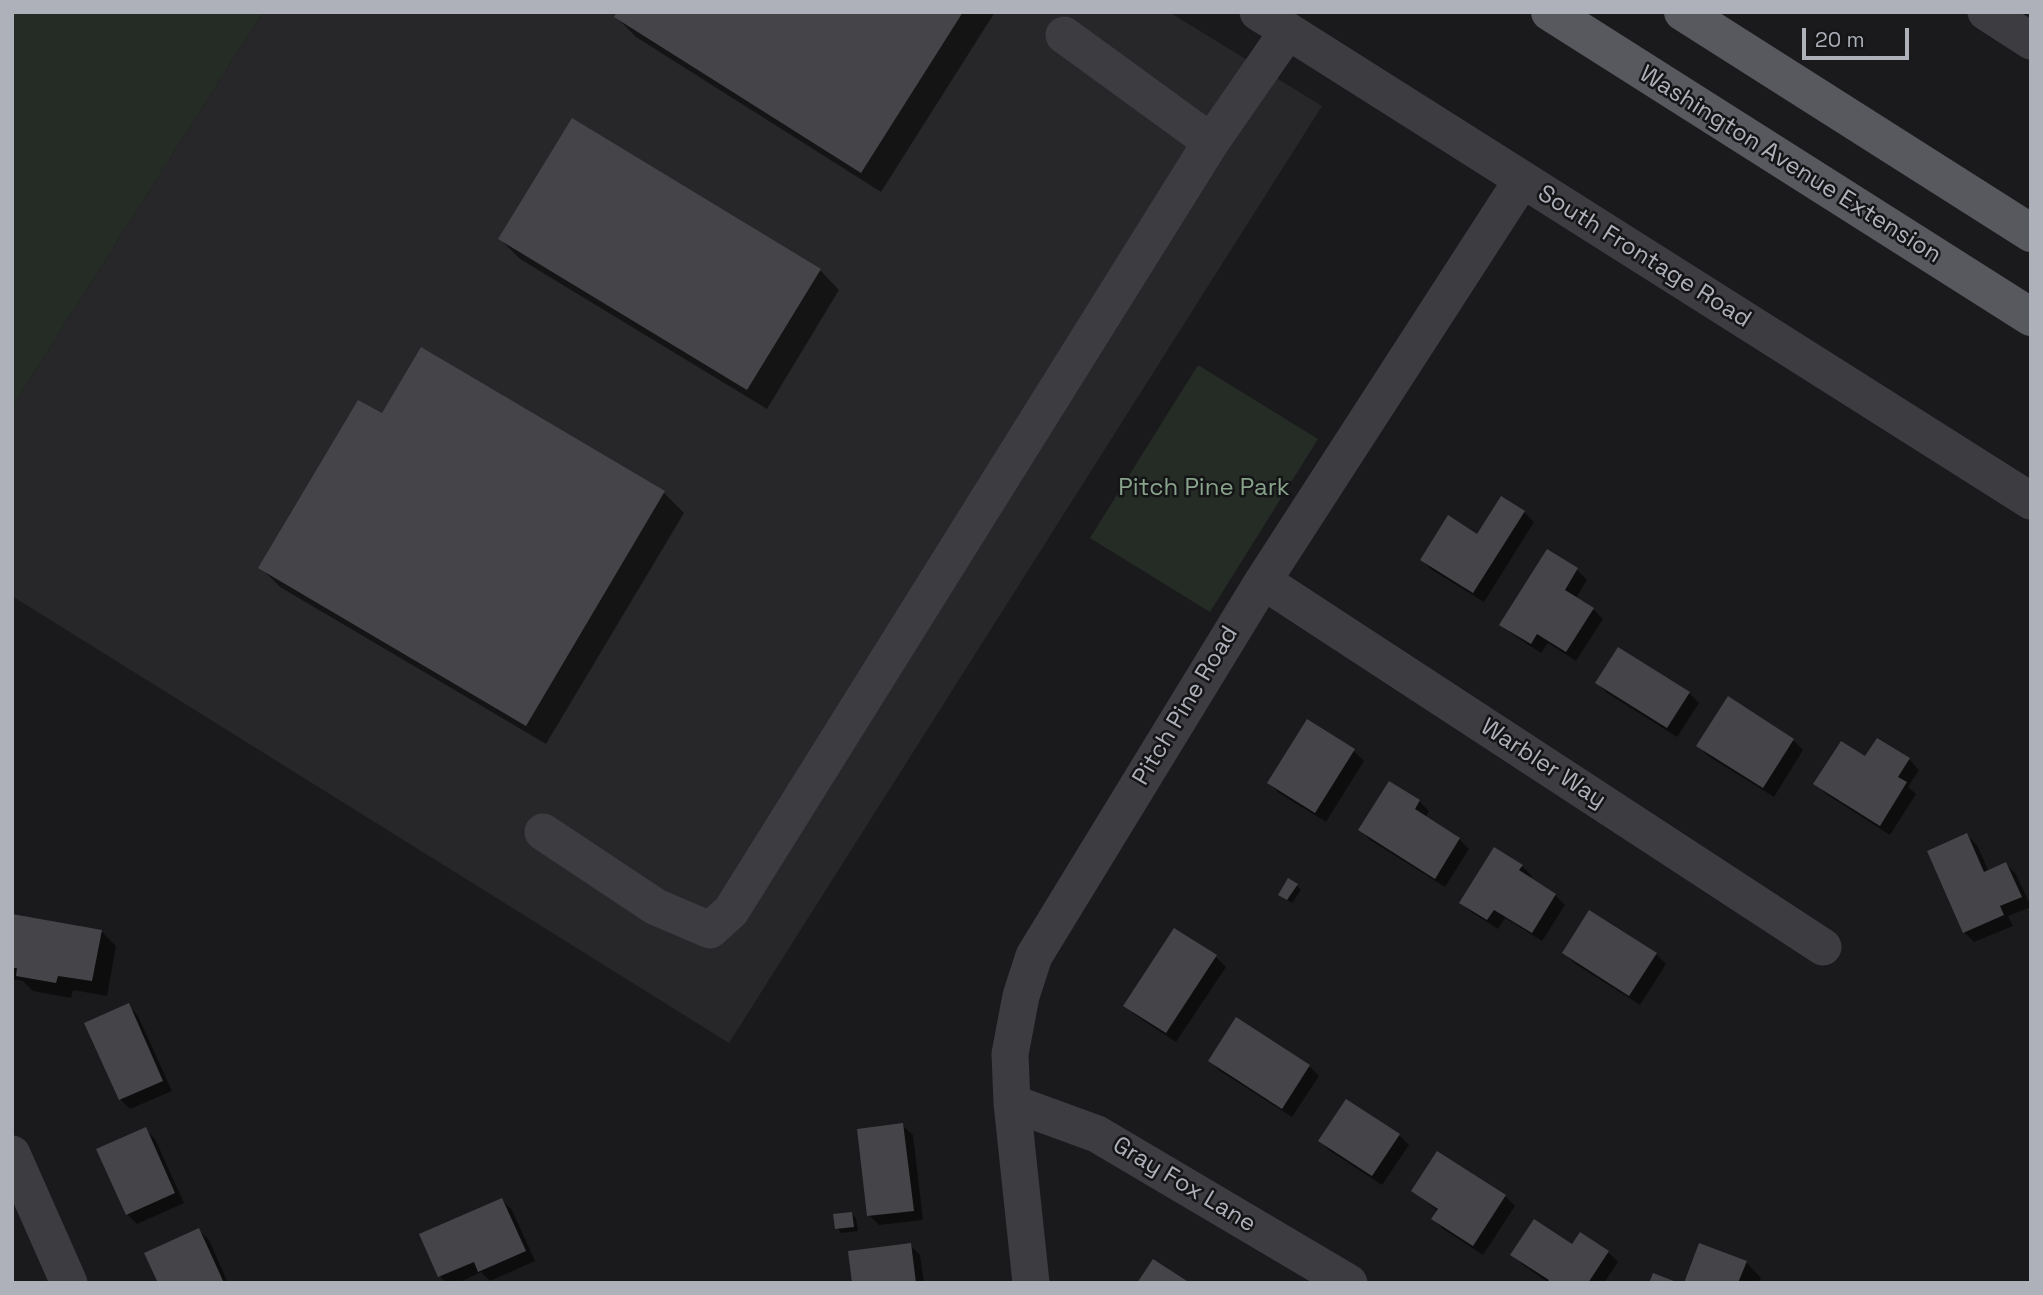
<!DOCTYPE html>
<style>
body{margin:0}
#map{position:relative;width:2043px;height:1295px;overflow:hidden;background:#1a1a1c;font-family:"Space Grotesk",sans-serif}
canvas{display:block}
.frame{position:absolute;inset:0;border:14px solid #aeb1ba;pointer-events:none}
.scale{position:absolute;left:1802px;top:28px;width:107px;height:32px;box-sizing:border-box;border:4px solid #aeb1ba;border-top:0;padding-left:9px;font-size:21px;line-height:24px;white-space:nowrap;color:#aeb1ba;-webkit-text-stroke:5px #151517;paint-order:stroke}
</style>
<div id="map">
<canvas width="2043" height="1295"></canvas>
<div class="frame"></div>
<div class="scale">20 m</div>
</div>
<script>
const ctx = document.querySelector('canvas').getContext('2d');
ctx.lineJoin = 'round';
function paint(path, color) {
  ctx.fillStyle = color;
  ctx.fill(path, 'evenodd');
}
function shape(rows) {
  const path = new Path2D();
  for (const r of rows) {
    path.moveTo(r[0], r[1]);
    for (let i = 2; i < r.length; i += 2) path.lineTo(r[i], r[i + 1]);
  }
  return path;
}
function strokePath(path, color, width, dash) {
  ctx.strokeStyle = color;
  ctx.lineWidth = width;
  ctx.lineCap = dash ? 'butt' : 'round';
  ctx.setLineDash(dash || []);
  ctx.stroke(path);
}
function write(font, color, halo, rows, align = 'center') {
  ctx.font = font + ' "Space Grotesk",sans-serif';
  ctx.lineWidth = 5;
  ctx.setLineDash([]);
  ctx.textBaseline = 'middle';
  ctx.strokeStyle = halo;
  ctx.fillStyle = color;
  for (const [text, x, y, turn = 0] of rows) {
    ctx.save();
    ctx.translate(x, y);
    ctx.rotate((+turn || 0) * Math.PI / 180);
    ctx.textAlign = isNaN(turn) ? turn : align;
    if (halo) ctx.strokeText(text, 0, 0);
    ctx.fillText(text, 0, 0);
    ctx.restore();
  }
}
paint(shape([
 [263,12,1169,12,1322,106,729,1043,12,596,12,407]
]), '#272629');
paint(shape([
 [12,12,263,12,12,407],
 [1198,365,1318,439,1210,612,1090,538]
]), '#252c26');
paint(shape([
 [619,12,995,12,881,192,636,37,616,17],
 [500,239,820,270,839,290,767,409,520,259],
 [382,416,664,493,684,513,546,744,280,587,260,567],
 [1524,512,1534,522,1484,602,1432,570,1422,560,1478,536],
 [1548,551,1577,570,1587,580,1576,598,1593,609,1603,619,1576,661,1548,643,1541,653,1512,634,1502,624],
 [1597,683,1689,693,1699,703,1677,737,1607,693],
 [1308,721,1354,751,1364,761,1326,822,1279,793,1269,783],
 [1793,740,1803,750,1774,797,1708,756,1698,746],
 [1866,759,1909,759,1919,770,1908,787,1916,794,1890,835,1826,794,1816,784],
 [1419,801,1429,811,1425,818,1459,839,1469,849,1445,887,1370,840,1360,830],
 [1967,835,1977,845,1989,872,2006,864,2016,874,2031,907,2008,916,2013,926,1974,942,1964,932],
 [1522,866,1532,876,1530,879,1555,895,1565,905,1542,941,1505,918,1498,929,1471,912,1461,902],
 [1297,886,1301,890,1292,903,1285,899],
 [12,916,101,931,116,946,107,996,73,990,71,998,33,991,23,981,12,979],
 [1564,953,1656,954,1666,964,1640,1005,1574,963],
 [1216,957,1226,967,1176,1042,1135,1015,1125,1005],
 [128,1005,138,1016,172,1091,130,1109,120,1099],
 [1210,1061,1309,1066,1319,1076,1292,1117,1220,1071],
 [902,1125,913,1135,923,1220,879,1225,869,1215],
 [145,1129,155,1139,184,1203,137,1224,127,1214],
 [1399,1135,1409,1145,1382,1185,1330,1151,1320,1141],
 [1437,1153,1505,1196,1515,1206,1483,1255,1443,1229,1433,1219,1438,1211,1413,1191],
 [502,1200,512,1210,535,1261,490,1281,481,1272,458,1283,446,1283,440,1276,422,1235],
 [851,1214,856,1218,858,1231,841,1233,837,1228],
 [199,1230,209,1240,228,1283,160,1283],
 [910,1245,920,1255,924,1283,854,1283],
 [1573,1246,1608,1252,1618,1262,1604,1283,1549,1283,1523,1265,1513,1255],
 [1746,1262,1761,1278,1759,1283,1686,1283]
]), '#0007');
paint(shape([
 [617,12,963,12,861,173,614,17],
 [572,118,821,269,747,390,498,239],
 [421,347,665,491,526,726,258,568,358,400,382,413],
 [1501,496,1525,511,1473,593,1420,560,1448,515,1477,534],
 [1547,549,1578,568,1565,590,1594,608,1566,652,1537,634,1531,644,1499,625],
 [1618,647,1690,692,1667,728,1595,683],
 [1728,696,1794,739,1763,788,1696,746],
 [1307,719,1355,749,1315,813,1267,783],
 [1877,738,1910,758,1898,777,1907,782,1880,826,1813,784,1841,741,1865,756],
 [1389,781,1420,800,1415,809,1460,838,1435,879,1358,830],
 [1967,833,1984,872,2006,862,2022,897,2000,906,2004,915,1963,933,1927,851],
 [1494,847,1523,865,1519,870,1556,894,1532,933,1494,910,1487,920,1459,903],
 [1288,878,1298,884,1287,900,1278,895],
 [1589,910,1657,953,1629,996,1562,953],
 [12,914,102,930,92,981,58,976,56,983,16,976,17,968,12,968],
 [1174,928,1217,955,1166,1033,1123,1006],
 [129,1003,163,1081,119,1100,84,1023],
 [1236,1017,1310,1065,1282,1109,1208,1061],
 [1346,1099,1400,1134,1372,1176,1318,1141],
 [903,1123,914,1211,867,1216,857,1129],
 [146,1127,175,1193,126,1215,96,1149],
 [1437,1151,1506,1195,1473,1246,1431,1219,1438,1209,1411,1191],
 [502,1198,526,1251,478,1272,474,1262,438,1277,419,1234],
 [852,1212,854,1227,835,1229,833,1214],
 [1534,1219,1572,1244,1580,1232,1609,1251,1588,1283,1547,1283,1549,1280,1510,1255],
 [199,1228,224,1283,158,1283,144,1253],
 [911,1243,916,1283,852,1283,848,1251],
 [1699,1243,1747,1261,1738,1283,1684,1283],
 [1153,1259,1190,1283,1137,1283],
 [1653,1273,1679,1283,1649,1283]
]), '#454549');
strokePath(shape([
 [1258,12,2031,501],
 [1986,12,2031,41],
 [1064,35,1211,142,1288,31],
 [1263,581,1823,947],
 [543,832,656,907,710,930,731,911,1211,142],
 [1012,1103,1097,1134,1349,1283],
 [12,1154,69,1283],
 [1031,1283,1012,1103,1010,1054,1021,996,1034,956,1263,581,1522,180]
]), '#3c3c41', 37);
strokePath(shape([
 [1550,12,2031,317],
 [1683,12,2031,233]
]), '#58595f', 38);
write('24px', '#aeb1ba', '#151517', [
 ["Washington Avenue Extension",1790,165,32],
 ["South Frontage Road",1644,257,32],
 ["Pitch Pine Road",1186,706,-59],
 ["Warbler Way",1543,764,33],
 ["Gray Fox Lane",1184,1185,31]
]);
write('24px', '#88a38c', '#151517', [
 ["Pitch Pine Park",1204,488]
]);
</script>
